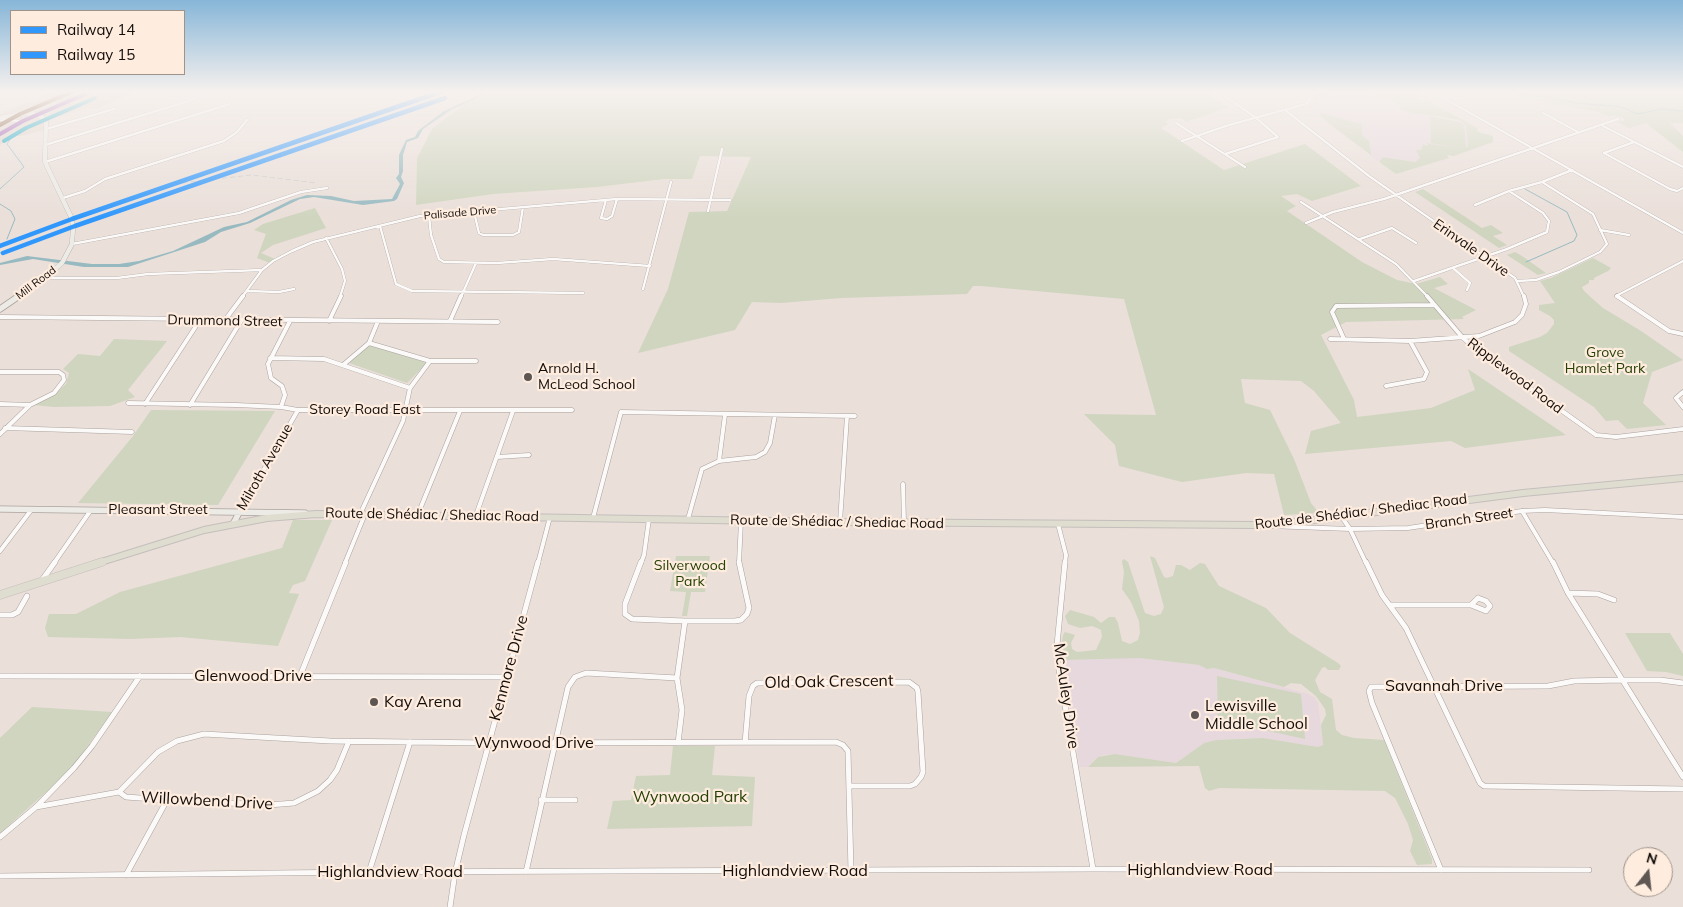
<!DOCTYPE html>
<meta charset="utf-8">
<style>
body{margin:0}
#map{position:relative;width:1683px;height:907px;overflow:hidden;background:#eadfd9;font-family:Mulish,sans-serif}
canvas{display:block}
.legend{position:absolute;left:10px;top:10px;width:175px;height:65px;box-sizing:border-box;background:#feecdf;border:1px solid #a09389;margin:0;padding:6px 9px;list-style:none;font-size:15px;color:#130d09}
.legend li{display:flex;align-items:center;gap:10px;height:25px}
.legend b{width:25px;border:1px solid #a09389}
.north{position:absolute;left:1623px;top:847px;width:50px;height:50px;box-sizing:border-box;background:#feecdf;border:1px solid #a09389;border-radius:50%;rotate:16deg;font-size:14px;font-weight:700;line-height:20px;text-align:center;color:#130d09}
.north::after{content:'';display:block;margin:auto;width:18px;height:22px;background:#5e5652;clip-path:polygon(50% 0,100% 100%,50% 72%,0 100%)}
</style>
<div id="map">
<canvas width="1683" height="907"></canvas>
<ul class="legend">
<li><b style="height:6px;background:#3098fc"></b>Railway 14</li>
<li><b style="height:6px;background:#3098fc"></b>Railway 15</li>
</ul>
<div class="north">N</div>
</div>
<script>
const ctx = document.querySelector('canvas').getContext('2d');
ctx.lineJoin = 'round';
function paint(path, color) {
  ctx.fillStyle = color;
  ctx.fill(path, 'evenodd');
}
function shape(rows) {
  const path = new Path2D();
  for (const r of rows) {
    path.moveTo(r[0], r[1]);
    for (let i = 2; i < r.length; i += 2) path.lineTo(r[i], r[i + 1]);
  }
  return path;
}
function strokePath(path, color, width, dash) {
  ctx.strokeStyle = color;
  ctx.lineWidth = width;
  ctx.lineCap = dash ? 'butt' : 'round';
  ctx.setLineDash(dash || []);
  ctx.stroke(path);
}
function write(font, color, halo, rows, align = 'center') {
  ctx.font = font + ' Mulish,sans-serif';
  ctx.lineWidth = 4.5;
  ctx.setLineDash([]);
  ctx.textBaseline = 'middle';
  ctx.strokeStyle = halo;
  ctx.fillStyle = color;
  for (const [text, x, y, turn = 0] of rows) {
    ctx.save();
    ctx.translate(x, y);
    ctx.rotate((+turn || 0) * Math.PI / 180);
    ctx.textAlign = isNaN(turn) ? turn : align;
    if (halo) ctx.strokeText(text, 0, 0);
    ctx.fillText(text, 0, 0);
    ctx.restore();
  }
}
paint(shape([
 [46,91,137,91,99,108,89,108,50,119,49,129,20,136,15,136,0,145,0,114,27,102,36,102]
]), '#e0d1c7');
paint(shape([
 [1343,91,1389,99,1402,110,1415,114,1463,122,1467,125,1468,147,1460,149,1424,143,1421,150,1416,150,1420,158,1415,162,1385,157,1379,162,1370,156,1369,142,1362,135,1362,124,1319,113,1328,123,1305,108,1313,104,1314,99,1319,98,1320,94],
 [1133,657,1199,665,1207,669,1214,668,1308,694,1314,697,1318,703,1323,745,1318,747,1263,738,1216,740,1204,743,1176,763,1115,754,1103,755,1095,759,1088,767,1080,767,1062,660]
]), '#e7d8de');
paint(shape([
 [482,91,1204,91,1229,107,1186,122,1181,118,1169,119,1166,122,1169,124,1161,128,1224,170,1305,144,1361,186,1312,201,1297,194,1281,196,1296,206,1287,211,1362,262,1397,280,1416,284,1440,277,1448,284,1434,288,1476,310,1462,317,1464,319,1346,322,1321,335,1354,400,1357,417,1431,408,1475,390,1468,369,1566,435,1465,448,1451,441,1305,454,1311,431,1341,423,1314,391,1301,381,1241,379,1245,403,1270,410,1294,459,1311,503,1319,513,1284,515,1274,474,1246,473,1182,482,1119,466,1115,445,1084,414,1156,415,1124,299,981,286,973,286,967,294,841,298,781,303,752,302,735,330,638,353,668,289,689,212,727,211,751,157,700,156,692,179,664,179,597,187,493,194,416,205,417,158,432,129],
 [1315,91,1412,91,1423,97,1415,97,1419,101,1427,100,1477,128,1478,132,1493,136,1493,142,1454,156,1447,155,1449,158,1396,174,1379,162,1383,157,1415,162,1420,158,1416,150,1421,150,1423,144,1428,146,1426,143,1463,149,1431,143,1430,116,1459,122,1464,125,1466,148,1468,146,1466,125,1459,120,1430,115,1415,114,1402,110,1392,100,1370,94,1344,91,1320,94,1319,99,1314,99],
 [1513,91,1683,91,1683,123,1670,123,1683,136,1683,152,1646,123,1629,128,1617,122,1625,120,1621,117,1607,116,1598,112,1526,99],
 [1321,113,1362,124,1362,135,1369,141,1371,155,1328,123,1319,114],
 [1423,189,1482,228,1491,225,1503,233,1493,236,1507,245,1499,248,1415,192],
 [315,208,326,228,273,245,261,253,275,259,270,263,257,258,266,234,254,230,263,224],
 [1515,252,1522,256,1546,273,1538,275,1507,255],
 [1593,258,1611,268,1608,271,1594,278,1594,280,1589,280,1589,283,1582,287,1584,291,1603,308,1641,331,1683,360,1652,372,1643,403,1666,425,1627,429,1618,420,1606,421,1594,407,1509,351,1509,347,1540,337,1547,333,1554,324,1554,320,1550,316,1539,310,1539,305,1555,303,1540,281,1551,278],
 [114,339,167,341,128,390,135,397,110,406,54,407,33,405,55,394,66,384,69,373,63,369,78,354,100,356],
 [370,344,427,363,407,383,349,363],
 [151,410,275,411,218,505,78,503,133,436],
 [293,520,332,520,305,581,293,585,289,593,299,594,278,646,180,637,131,639,48,637,45,628,49,614,76,614,120,592,282,548],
 [676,556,710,556,705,592,691,592,687,616,682,616,686,592,670,591],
 [1150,556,1155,558,1164,577,1167,578,1173,576,1176,565,1181,565,1190,570,1200,563,1205,564,1219,586,1266,608,1290,633,1338,663,1341,666,1339,670,1328,670,1325,667,1322,668,1315,680,1320,692,1332,699,1336,730,1342,735,1354,738,1384,740,1432,859,1432,864,1417,865,1410,851,1413,840,1408,824,1395,798,1385,791,1219,788,1209,791,1205,788,1199,766,1088,767,1098,757,1115,754,1176,763,1204,743,1216,740,1263,738,1318,747,1323,745,1321,725,1326,715,1325,709,1316,696,1301,684,1291,683,1284,687,1214,668,1207,669,1199,665,1140,658,1062,660,1061,649,1063,635,1065,632,1075,635,1071,643,1072,649,1077,652,1096,650,1102,637,1101,630,1097,628,1092,626,1080,628,1068,624,1065,616,1070,610,1094,617,1101,623,1109,617,1115,617,1118,623,1122,641,1130,644,1138,640,1140,633,1139,621,1131,602,1122,589,1124,572,1122,561,1124,559,1128,562,1145,613,1154,616,1161,614,1164,607],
 [1625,633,1670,633,1683,654,1683,676,1666,672,1647,671],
 [1217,676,1301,694,1305,739,1218,720],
 [32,707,112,712,76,762,61,779,0,833,0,738],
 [673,746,715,746,712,775,755,777,752,826,607,829,613,801,631,800,636,776,670,775]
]), '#cfd5bf');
paint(shape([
 [488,91,492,91,451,110,423,129,418,138,407,142,403,155,403,171,401,177,404,183,397,199,394,201,363,205,314,197,300,199,250,223,221,232,205,242,128,267,84,267,33,259,0,265,0,263,27,256,92,264,119,264,139,261,173,251,224,227,247,222,291,200,307,195,331,196,354,201,392,199,400,184,396,178,399,174,399,155,406,140,415,137,418,131,444,111]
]), '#97bac1');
strokePath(shape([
 [1511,91,1578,103,1621,107,1638,114,1661,109,1683,111],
 [0,189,24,167,7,144,13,135],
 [1525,189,1567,212,1577,235,1574,241,1526,262],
 [0,204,11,211,15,219,7,239],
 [0,253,7,250]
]), '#97bac1', 1);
const streetFar2 = shape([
 [1217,91,1255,117,1278,137,1225,154],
 [1431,91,1683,233],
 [1285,110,1369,176,1515,278,1524,297],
 [1543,113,1578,132],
 [0,120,23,121],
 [1176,123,1245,167],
 [1601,125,1683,167],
 [46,129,114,109],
 [1182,141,1229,125,1306,104,1309,101,1310,91],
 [1634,142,1604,153,1670,189,1677,191,1683,188],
 [45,145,189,101,209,91],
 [45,162,230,104],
 [63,198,85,191,105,179,224,141,237,132,247,120],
 [606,200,601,218,607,219,612,216,617,199],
 [1301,202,1396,264,1428,297],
 [1475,205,1509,191,1542,182,1572,170],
 [708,211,722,149],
 [474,212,479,233,483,235,513,235,519,232,523,207],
 [429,216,431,235,439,259,444,262,497,263,553,259,650,266],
 [1306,223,1333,212,1384,199,1618,119],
 [380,226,396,284,412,291,583,293],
 [1600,230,1629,235],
 [326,238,342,269,345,281,340,297],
 [1360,239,1392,228,1416,243],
 [72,244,239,213,301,192,327,188],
 [1453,268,1470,283,1467,290],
 [45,278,117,278,148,274,262,270],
 [1414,281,1507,249,1547,232,1549,221,1543,213,1509,191],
 [1517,281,1536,280,1559,272,1600,252,1607,244,1593,214,1542,182],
 [643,289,671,182],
 [247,291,279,292,294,289],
 [242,297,262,270,273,261,292,251,313,242,420,216,617,199,730,200],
 [461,297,476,263],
 [1617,297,1616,296,1683,261]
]);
const streetFar1 = shape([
 [1427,296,1463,338,1480,353,1596,435,1616,437,1683,429],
 [1617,296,1669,331,1683,334],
 [0,317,498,322],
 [225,320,243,296],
 [329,321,341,296],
 [450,321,461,296],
 [1330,339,1410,341,1479,336,1515,322,1522,315,1526,304,1524,296],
 [1344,339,1332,312,1336,306,1435,305],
 [369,343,430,361,476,361],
 [270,358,324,359,410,388],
 [343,365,369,343,378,321],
 [0,372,59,372,63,375,64,380,54,393,30,405,0,434],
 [1386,386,1424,379,1427,372,1410,341],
 [1683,392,1676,398,1683,407],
 [128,403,236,405,281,407,298,410,572,410],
 [0,404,30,405],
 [145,404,200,320],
 [190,405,241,321],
 [281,407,285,395,282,386,271,378,268,364,290,321],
 [5,428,132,432],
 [497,457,529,455],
 [719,461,725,415],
 [903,484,904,523],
 [240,511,298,410],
 [1522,511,1553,563],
 [418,514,460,411],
 [476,515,513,411],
 [1341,516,1350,529,1366,563],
 [593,518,621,412,855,416],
 [688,519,702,469,719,461,756,457,765,452,770,443,775,415],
 [840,522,847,416],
 [1058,524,1066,555,1065,563],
 [1269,526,1350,529,1408,528,1522,511,1545,510,1683,517],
 [0,551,32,509],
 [54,563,91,510],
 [345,563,363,519,362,510,403,421,410,388,430,361],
 [538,563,550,517],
 [641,563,644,555,649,519],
 [739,563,741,521]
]);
const street = shape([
 [641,562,625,604,625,614,632,619,685,621,735,621,741,620,747,614,749,608,739,562],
 [1065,562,1057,645,1058,664,1093,869],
 [1366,562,1382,595,1406,628,1480,783,1484,786,1683,789],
 [1553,562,1568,593,1683,777],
 [42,580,55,562],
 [1568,593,1598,594,1614,600],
 [1478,598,1486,601,1490,606,1486,611,1471,605,1478,598],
 [1390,605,1471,605],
 [0,615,12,615,18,612,27,596],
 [0,676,506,677],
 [300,676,346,562],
 [678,743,682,710,677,678,685,621],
 [745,743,749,696,753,686,757,683,909,682,917,688,918,692,923,772,921,777,915,784,910,786,850,786],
 [119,792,158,752,177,741,204,734,330,741,489,743,836,742,843,745,848,751,851,871],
 [541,800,575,800],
 [36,807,119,792,126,797,167,800,269,805,294,803,318,791,330,780,337,770,349,741],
 [0,837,36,807,74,768,92,746,140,676],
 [1441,870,1372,703,1369,691,1371,687,1548,686,1574,681,1622,680,1660,680,1683,683],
 [369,872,410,742],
 [526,872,568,687,575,677,586,673,677,678],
 [126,875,167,800],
 [0,876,369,872,1093,869,1589,870],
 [450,907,455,873,464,835,538,562]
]);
const secondaryFar1 = shape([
 [0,118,26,113,38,115,46,120,45,162,72,219,73,228,72,244,62,263,45,278,18,297]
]);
const secondary = shape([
 [0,309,19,296],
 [0,509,305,513],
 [233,524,240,511]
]);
const primaryFar2 = shape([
 [16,114,55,104],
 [46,120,49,110],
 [0,134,23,121,92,91]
]);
const primaryFar1 = shape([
 [98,563,204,530,267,518,316,514,840,522,1255,525,1307,521,1523,493,1683,478]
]);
const primary = shape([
 [0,595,102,562]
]);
strokePath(streetFar2, '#aaa29e', 3);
strokePath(streetFar1, '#aaa29e', 5);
strokePath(street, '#aaa29e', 6);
strokePath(secondaryFar1, '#aaa29e', 5);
strokePath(secondary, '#aaa29e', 7);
strokePath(primaryFar2, '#c4bfbc', 5);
strokePath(primaryFar1, '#c4bfbc', 8);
strokePath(primary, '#c4bfbc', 9);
strokePath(streetFar2, '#fcfaf9', 2.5);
strokePath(streetFar1, '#fcfaf9', 4);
strokePath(street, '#fcfaf9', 5);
strokePath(secondaryFar1, '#edebe5', 4.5);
strokePath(secondary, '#edebe5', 5.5);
strokePath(primaryFar2, '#dfdcd0', 4.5);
strokePath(primaryFar1, '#dfdcd0', 6);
strokePath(primary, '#dfdcd0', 8);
strokePath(shape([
 [159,189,188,182,252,175,316,183]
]), '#cfcccb', 1, [5.5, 2.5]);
strokePath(shape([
 [0,134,23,121,92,91]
]), '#8e44ad', 4);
strokePath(shape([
 [4,141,26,128,95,98]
]), '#01a1c4', 4);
strokePath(shape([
 [0,125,20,114,74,91]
]), '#7a4b2a', 4);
strokePath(shape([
 [0,246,72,219,443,91]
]), '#3098fc', 4.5);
strokePath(shape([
 [3,253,75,226,445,98]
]), '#3098fc', 4.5);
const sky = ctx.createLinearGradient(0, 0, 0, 218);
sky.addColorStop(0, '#87b6d8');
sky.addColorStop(0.42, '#f6f1ee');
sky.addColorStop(1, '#f6f1ee00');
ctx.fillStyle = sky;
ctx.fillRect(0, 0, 1683, 218);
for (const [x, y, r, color] of [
 [528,377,5,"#5e5652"],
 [374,702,5,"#5e5652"],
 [1195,715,5,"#5e5652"]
]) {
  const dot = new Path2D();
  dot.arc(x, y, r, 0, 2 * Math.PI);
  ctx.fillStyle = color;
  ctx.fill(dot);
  strokePath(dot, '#feecdf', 2);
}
write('11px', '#130d09', '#feecdf', [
 ["Palisade Drive",460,213,-5],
 ["Mill Road",36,283,-37]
]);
write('14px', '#130d09', '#feecdf', [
 ["Erinvale Drive",1471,248,35],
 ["Drummond Street",225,321,1],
 ["Ripplewood Road",1515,376,37],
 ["Storey Road East",365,410],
 ["Milroth Avenue",265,467,-60],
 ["Pleasant Street",158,510],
 ["Route de Shédiac / Shediac Road",1361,512,-7],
 ["Route de Shédiac / Shediac Road",432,515,1],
 ["Branch Street",1469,519,-8],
 ["Route de Shédiac / Shediac Road",837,522,1]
]);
write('14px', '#254002', '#feecdf', [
 ["Grove",1605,353],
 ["Hamlet Park",1605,369],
 ["Silverwood",690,566],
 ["Park",690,582]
]);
write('14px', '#130d09', '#feecdf', [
 ["Arnold H.",538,369],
 ["McLeod School",538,385]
], 'left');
write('16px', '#130d09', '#feecdf', [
 ["Kenmore Drive",509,668,-75],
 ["Glenwood Drive",253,676],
 ["Old Oak Crescent",829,682,-1],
 ["Savannah Drive",1444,686],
 ["McAuley Drive",1066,696,82],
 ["Wynwood Drive",534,743],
 ["Willowbend Drive",207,801,3],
 ["Highlandview Road",1200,870],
 ["Highlandview Road",795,871],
 ["Highlandview Road",390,872]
]);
write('16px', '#130d09', '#feecdf', [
 ["Kay Arena",384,702],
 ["Lewisville",1205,706],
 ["Middle School",1205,724]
], 'left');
write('16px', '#254002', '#feecdf', [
 ["Wynwood Park",690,797]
]);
</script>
